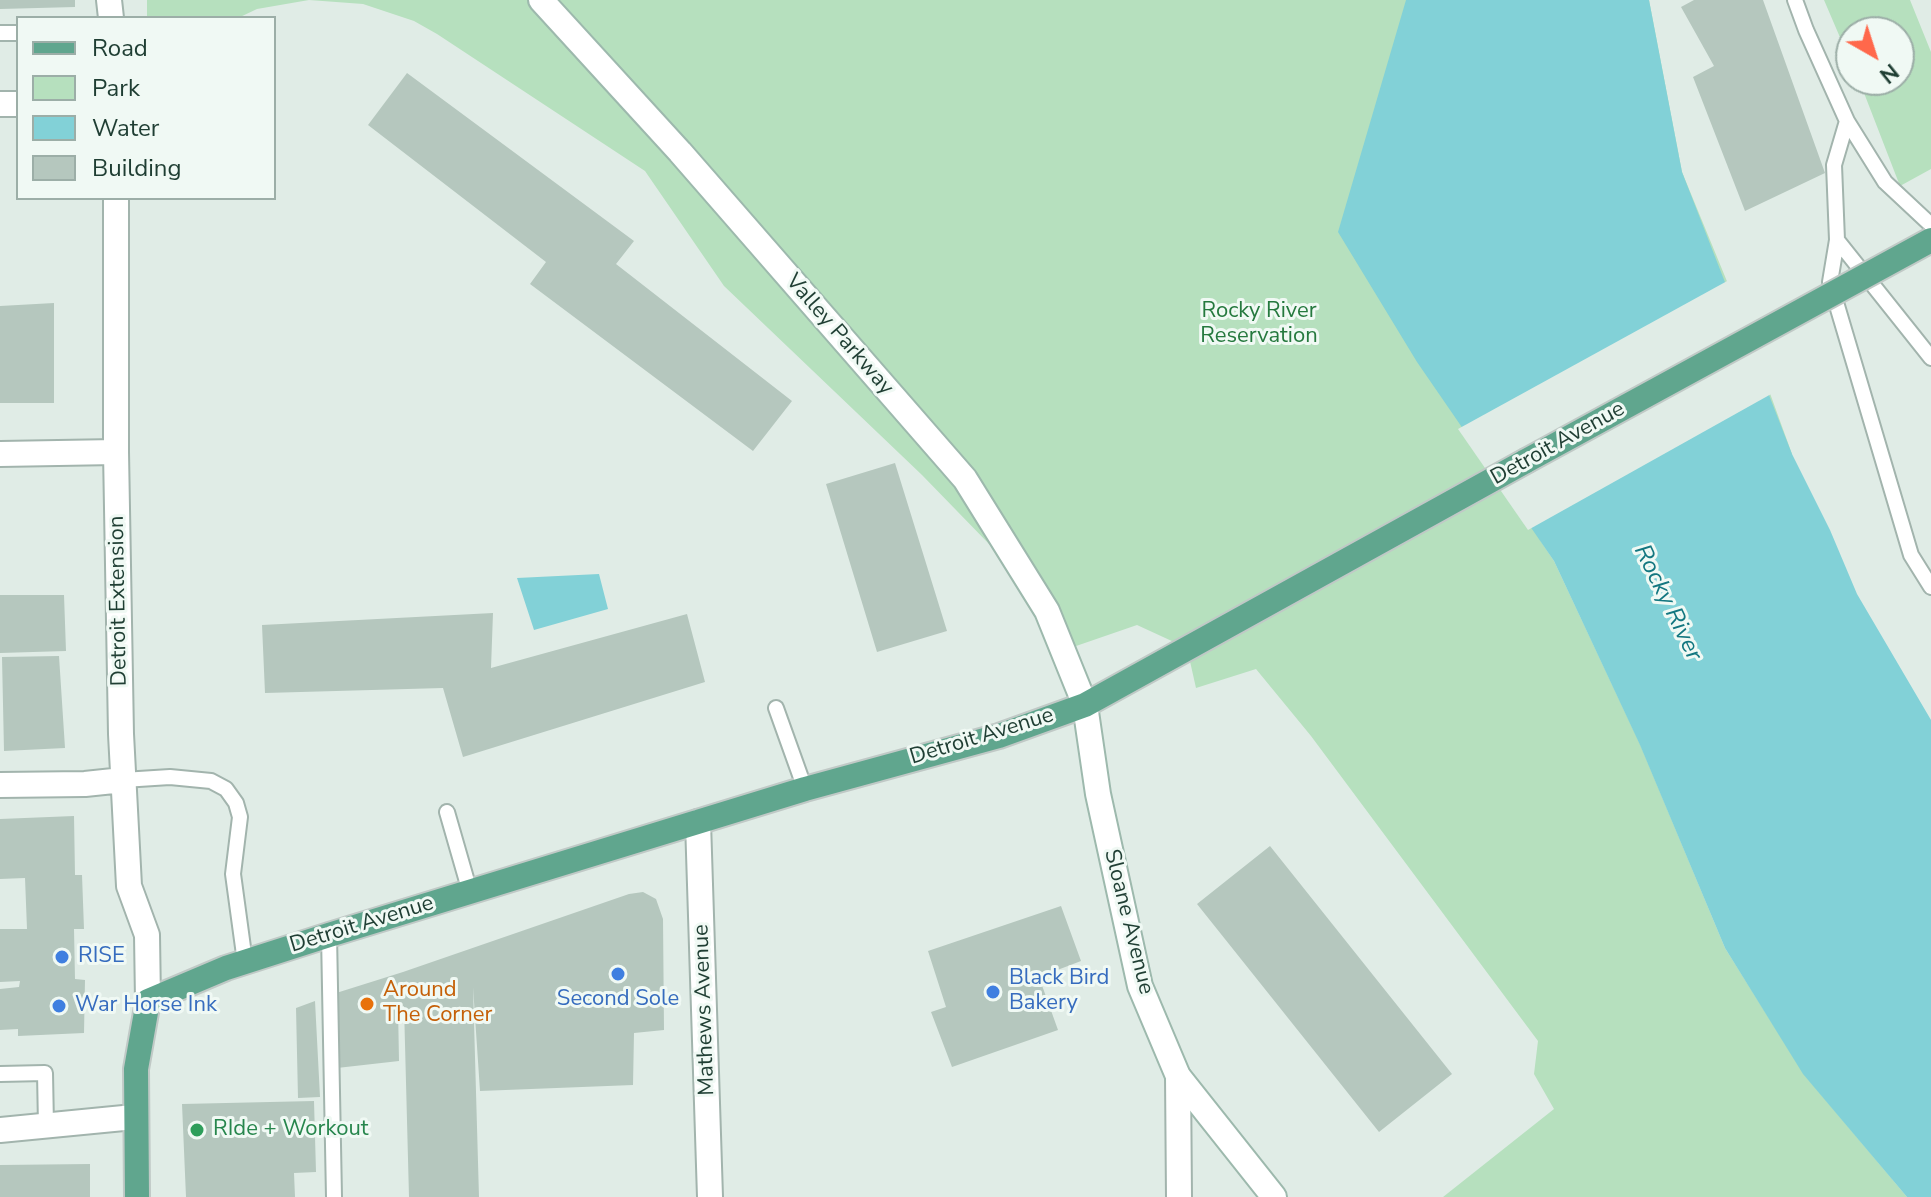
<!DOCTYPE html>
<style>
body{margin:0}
#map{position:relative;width:1931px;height:1197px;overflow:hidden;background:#e0ece6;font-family:"Nunito Sans",sans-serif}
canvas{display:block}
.legend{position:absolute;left:16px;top:16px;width:260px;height:184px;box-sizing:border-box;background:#f0f9f4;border:2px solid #9caea7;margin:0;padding:10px 14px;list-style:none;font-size:24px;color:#1f3e33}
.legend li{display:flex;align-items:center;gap:16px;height:40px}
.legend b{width:40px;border:2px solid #9caea7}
.north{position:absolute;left:1835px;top:16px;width:80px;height:80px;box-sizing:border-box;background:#f0f9f4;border:2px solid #9caea7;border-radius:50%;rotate:141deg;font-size:22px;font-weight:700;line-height:32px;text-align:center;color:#1f3e33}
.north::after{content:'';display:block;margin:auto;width:28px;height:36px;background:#ff684b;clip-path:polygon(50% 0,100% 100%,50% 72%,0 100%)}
</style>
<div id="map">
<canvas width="1931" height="1197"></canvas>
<ul class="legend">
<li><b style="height:10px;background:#60a68e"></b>Road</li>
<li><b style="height:22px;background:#b6e0be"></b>Park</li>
<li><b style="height:22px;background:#82d1d7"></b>Water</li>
<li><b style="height:22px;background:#b5c7be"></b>Building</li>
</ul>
<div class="north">N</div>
</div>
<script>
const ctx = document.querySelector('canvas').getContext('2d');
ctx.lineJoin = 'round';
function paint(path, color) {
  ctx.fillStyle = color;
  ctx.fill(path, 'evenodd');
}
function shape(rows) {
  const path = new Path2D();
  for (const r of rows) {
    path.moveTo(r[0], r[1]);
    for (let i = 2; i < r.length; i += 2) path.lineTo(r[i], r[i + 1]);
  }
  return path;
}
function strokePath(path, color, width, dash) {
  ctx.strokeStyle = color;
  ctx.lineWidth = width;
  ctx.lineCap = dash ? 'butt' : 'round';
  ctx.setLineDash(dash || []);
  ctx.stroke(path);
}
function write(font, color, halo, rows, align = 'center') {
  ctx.font = font + ' "Nunito Sans",sans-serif';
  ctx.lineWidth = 6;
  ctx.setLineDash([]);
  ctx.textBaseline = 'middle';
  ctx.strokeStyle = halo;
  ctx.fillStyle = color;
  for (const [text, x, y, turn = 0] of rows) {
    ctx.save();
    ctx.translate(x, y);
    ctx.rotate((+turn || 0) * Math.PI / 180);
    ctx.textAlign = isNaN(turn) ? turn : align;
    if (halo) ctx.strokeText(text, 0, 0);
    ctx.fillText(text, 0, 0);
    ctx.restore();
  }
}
paint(shape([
 [147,0,1649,0,1682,172,1747,330,1792,454,1540,540,1554,561,1640,744,1725,948,1804,1074,1907,1197,1443,1197,1554,1109,1534,1074,1538,1041,1311,736,1256,669,1196,688,1187,648,1137,625,1050,655,1025,581,922,475,724,286,645,171,437,34,414,21,363,4,309,0,257,9,238,18,147,18],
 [1824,0,1910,0,1931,52,1931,169,1900,186,1859,80,1899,80,1899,32,1851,32,1851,63]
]), '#b6e0be');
paint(shape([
 [1406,0,1649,0,1682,172,1792,454,1830,530,1857,594,1931,720,1931,1197,1907,1197,1803,1074,1725,948,1640,745,1554,561,1417,362,1338,232],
 [599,574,608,609,534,630,517,578]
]), '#82d1d7');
paint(shape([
 [1729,280,1773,393,1528,530,1458,429]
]), '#e0ece6');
paint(shape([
 [0,0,75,0,75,7,0,9],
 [1694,0,1763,0,1825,173,1745,211,1693,77,1714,66,1681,7],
 [407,73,634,241,616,264,792,401,753,451,530,284,546,262,368,125],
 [54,303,54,403,0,403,0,306],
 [895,463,947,631,877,652,826,484],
 [0,595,64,595,66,651,0,653],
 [493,613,491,668,687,614,705,682,463,757,443,688,265,693,262,625],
 [59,656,65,748,4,751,2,657],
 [74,816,75,875,82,875,84,929,74,929,75,979,85,980,84,1033,18,1036,18,1029,0,1030,0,989,19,987,20,981,0,982,0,929,27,929,25,878,0,879,0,819],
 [1270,846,1452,1074,1379,1132,1197,904],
 [643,892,656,899,663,919,664,1030,634,1033,633,1085,480,1091,473,987,479,1197,409,1197,404,1006,398,1007,399,1061,337,1068,333,994,403,972,629,894],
 [1061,906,1081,961,1039,977,1058,1030,952,1067,931,1012,946,1007,928,951],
 [315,1001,320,1097,298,1098,296,1008],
 [314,1101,316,1172,294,1173,295,1197,186,1197,182,1104],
 [90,1164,90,1197,0,1197,0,1165]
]), '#b5c7be');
const lane = shape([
 [1795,0,1806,30,1847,121,1885,182,1931,225],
 [0,33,18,33],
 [1847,121,1834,165,1837,240,1830,282,1911,555,1931,587],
 [1837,240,1931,358],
 [776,708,805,789],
 [123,780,170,777,211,781,226,789,236,803,240,817,233,874,245,962],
 [447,812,470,892],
 [329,935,334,1197],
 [0,1074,45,1073,46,1126]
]);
const street = shape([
 [109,0,111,18],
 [0,104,18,104],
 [116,198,116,452,121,734,129,886,147,935,148,1001],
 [0,454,116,452],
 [0,785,85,784,123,780],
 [698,822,710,1197],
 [1178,1076,1179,1197],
 [0,1130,134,1117]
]);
const secondary = shape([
 [541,0,680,152,965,479,1047,611,1085,705,1098,794,1140,986,1178,1076,1274,1197]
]);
const primary = shape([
 [137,1197,136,1069,148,1001,226,968,329,935,805,789,999,736,1085,705,1526,461]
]);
strokePath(lane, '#a2b4ad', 18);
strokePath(street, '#a2b4ad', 28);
strokePath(secondary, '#9db9ad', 28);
strokePath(primary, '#c0c9c6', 28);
strokePath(lane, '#fff', 14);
strokePath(street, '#fff', 24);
strokePath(secondary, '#fff', 24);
strokePath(primary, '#60a68e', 24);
const primaryBridge = shape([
 [1526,461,1931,240]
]);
strokePath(primaryBridge, '#c0c9c6', 28, []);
strokePath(primaryBridge, '#60a68e', 24);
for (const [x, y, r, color] of [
 [62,957,8,"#3f7fe0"],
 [618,974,8,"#3f7fe0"],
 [993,992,8,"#3f7fe0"],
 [367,1004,8,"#e8710a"],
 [59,1006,8,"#3f7fe0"],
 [197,1130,8,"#2e9e5b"]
]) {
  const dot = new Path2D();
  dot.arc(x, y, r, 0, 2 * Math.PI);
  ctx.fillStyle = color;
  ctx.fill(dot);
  strokePath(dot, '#f0f9f4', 3);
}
write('22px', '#25793e', '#f0f9f4', [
 ["Rocky River",1259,312],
 ["Reservation",1259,337]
]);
write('22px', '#1f3e33', '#f0f9f4', [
 ["Valley Parkway",839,335,49],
 ["Detroit Avenue",1558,444,-29],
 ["Detroit Extension",119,601,-91],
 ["Detroit Avenue",982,737,-17],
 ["Sloane Avenue",1128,922,76],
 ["Detroit Avenue",362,925,-17],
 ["Mathews Avenue",705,1010,-92]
]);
write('22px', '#366cbe', '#f0f9f4', [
 ["RISE",78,957],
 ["Black Bird",1009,979],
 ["Bakery",1009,1004],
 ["Second Sole",618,1000,"center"],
 ["War Horse Ink",75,1006]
], 'left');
write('22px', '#c56008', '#f0f9f4', [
 ["Around",383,991],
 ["The Corner",383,1016]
], 'left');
write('22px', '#27864d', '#f0f9f4', [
 ["RIde + Workout",213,1130]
], 'left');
write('italic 24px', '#137780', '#f0f9f4', [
 ["Rocky River",1667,603,64]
]);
</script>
